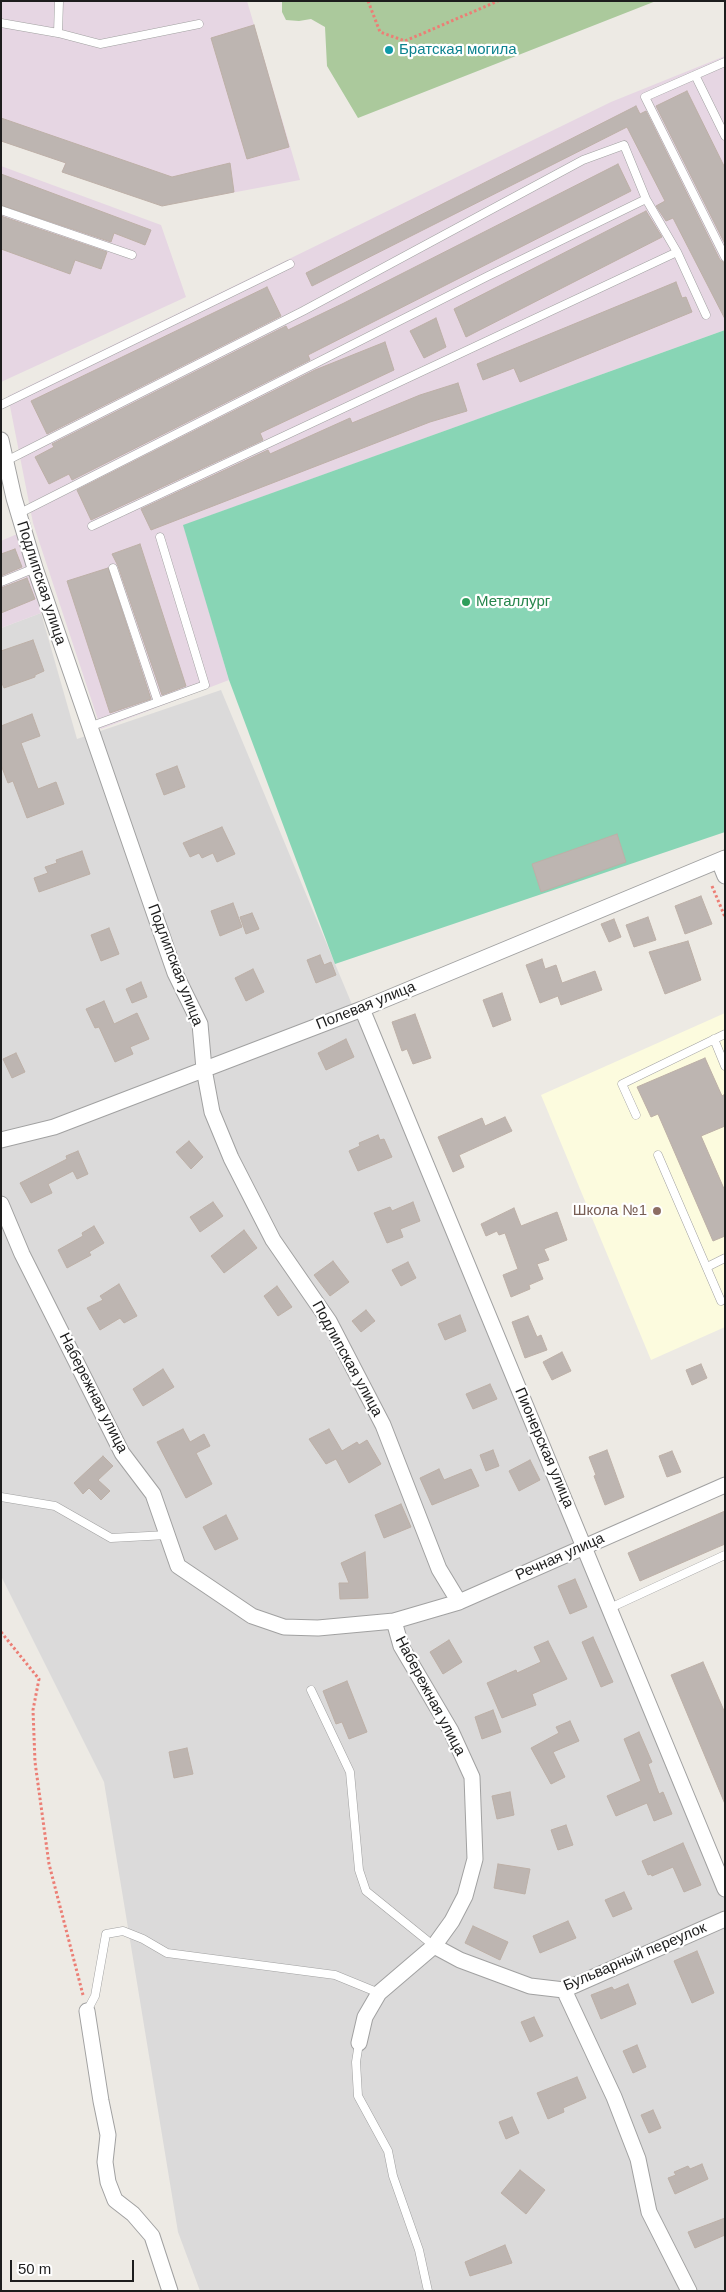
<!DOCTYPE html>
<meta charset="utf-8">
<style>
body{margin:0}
#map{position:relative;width:726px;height:2292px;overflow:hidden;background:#edeae4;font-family:Helvetica,sans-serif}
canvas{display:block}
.frame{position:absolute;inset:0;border:2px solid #1d1d1d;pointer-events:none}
.scale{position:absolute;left:10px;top:2260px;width:124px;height:22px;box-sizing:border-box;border:2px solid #1d1d1d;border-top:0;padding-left:6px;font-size:15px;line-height:18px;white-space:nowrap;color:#1d1d1d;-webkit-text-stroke:4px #fff;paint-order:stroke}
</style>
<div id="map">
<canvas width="726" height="2292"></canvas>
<div class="frame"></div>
<div class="scale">50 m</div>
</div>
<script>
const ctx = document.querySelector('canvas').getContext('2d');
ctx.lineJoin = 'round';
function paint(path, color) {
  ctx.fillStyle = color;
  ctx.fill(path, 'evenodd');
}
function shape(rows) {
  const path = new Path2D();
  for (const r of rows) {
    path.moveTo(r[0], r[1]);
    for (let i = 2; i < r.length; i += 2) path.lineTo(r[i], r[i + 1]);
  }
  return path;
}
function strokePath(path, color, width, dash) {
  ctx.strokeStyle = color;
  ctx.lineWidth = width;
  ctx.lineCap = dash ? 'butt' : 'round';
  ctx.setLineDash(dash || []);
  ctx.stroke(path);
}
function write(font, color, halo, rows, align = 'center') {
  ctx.font = font + ' Helvetica,sans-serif';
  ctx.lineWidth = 4.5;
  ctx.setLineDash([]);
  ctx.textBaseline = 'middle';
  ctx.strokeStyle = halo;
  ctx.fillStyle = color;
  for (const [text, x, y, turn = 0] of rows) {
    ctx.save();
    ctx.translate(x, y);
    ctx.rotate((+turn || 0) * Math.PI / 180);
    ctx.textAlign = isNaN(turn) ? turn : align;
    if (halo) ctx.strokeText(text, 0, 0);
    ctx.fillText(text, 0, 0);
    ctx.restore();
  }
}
paint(shape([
 [41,613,77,739,221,690,725,1900,725,2291,200,2291,178,2232,104,1782,1,1576,1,628]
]), '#dbdada');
paint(shape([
 [1,1,247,1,300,180,162,206,62,172,65,163,1,141],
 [725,56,725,330,184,525,229,680,101,729,33,523,8,396,611,102],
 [1,166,161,225,186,297,1,382],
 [17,534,40,599,41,613,1,628,1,541]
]), '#e6d6e3');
paint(shape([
 [725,1013,725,1327,651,1360,541,1095]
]), '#fcfbde');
paint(shape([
 [282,1,656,1,358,118,327,66,325,27,311,19,299,21,286,20,282,12]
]), '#abc99c');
paint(shape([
 [725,330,725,832,335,964,229,680,183,525]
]), '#88d5b5');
const building = shape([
 [254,25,289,147,247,159,211,38,254,25],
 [687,91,725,168,725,244,656,106,687,91],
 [636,106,640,114,646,111,720,260,725,263,725,319,673,218,666,221,656,206,665,201,627,127,312,286,306,273,636,106],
 [1,118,172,177,230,163,234,192,162,206,62,172,66,163,1,141,1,118],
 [618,164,631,191,308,355,310,360,72,480,69,474,49,484,35,457,54,447,52,444,286,326,288,330,344,303,618,164],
 [1,174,151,230,145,245,114,233,111,242,1,205,1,174],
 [646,211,662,237,466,337,454,309,646,211],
 [1,216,107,252,101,269,75,260,70,274,1,249,1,216],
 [676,282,682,298,686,297,692,312,520,382,514,368,483,380,477,364,676,282],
 [267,287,281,316,47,434,31,401,267,287],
 [436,318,446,347,424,358,410,331,436,318],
 [385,342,394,370,260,433,263,440,91,520,77,490,315,370,385,342],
 [458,383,467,411,430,422,151,530,141,509,268,450,270,454,350,418,352,423,420,395,458,383],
 [140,544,186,686,162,695,118,566,112,554,140,544],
 [15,549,22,567,1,576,1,554,15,549],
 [108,568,151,699,110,713,67,581,108,568],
 [27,578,35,599,1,613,1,588,27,578],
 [33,640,44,671,35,675,35,677,4,688,1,681,1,651,33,640],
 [32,714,40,736,21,743,38,789,56,782,64,804,27,818,13,781,8,783,1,765,1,726,32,714],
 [177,766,185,787,164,795,156,774,177,766],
 [222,827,235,854,217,862,213,853,202,858,199,853,190,857,183,843,222,827],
 [617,834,626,862,541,892,532,864,617,834],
 [82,851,90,874,39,892,34,878,48,873,45,867,57,863,56,860,82,851],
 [701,896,712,924,685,934,675,906,701,896],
 [233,903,242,927,220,936,211,911,233,903],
 [252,913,259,929,246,934,240,917,252,913],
 [648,917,656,940,634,947,626,925,648,917],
 [614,919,621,937,609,942,601,924,614,919],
 [109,928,119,954,101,961,91,935,109,928],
 [688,941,701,980,665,994,649,952,688,941],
 [320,955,324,965,331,962,336,975,316,983,307,960,320,955],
 [542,959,545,969,556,965,562,983,595,971,602,990,561,1005,558,996,540,1003,526,965,542,959],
 [253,969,264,992,246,1001,235,978,253,969],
 [141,982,147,997,132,1003,126,989,141,982],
 [502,993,511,1020,493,1027,483,1000,502,993],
 [104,1001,114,1024,137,1013,149,1039,130,1047,133,1054,115,1062,99,1027,95,1028,86,1009,104,1001],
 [415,1014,431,1058,413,1064,407,1049,402,1051,392,1022,415,1014],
 [346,1039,354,1057,326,1070,318,1053,346,1039],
 [16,1053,25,1072,12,1078,3,1059,16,1053],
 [705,1058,722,1096,725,1094,725,1126,701,1136,725,1191,725,1236,713,1241,658,1114,651,1117,637,1087,705,1058],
 [505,1117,512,1131,459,1155,464,1167,453,1172,438,1137,482,1118,485,1126,505,1117],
 [378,1135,380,1140,384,1139,392,1157,358,1171,349,1151,360,1146,359,1143,378,1135],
 [189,1141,203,1157,191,1169,176,1152,189,1141],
 [78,1151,88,1174,77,1179,73,1171,48,1184,52,1193,31,1203,20,1183,67,1159,66,1156,78,1151],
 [213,1202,223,1216,200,1232,190,1217,213,1202],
 [413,1202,420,1221,400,1229,403,1237,387,1243,374,1213,390,1207,392,1211,413,1202],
 [514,1208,521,1226,557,1212,567,1240,544,1249,549,1260,537,1264,543,1279,529,1285,530,1289,511,1297,503,1275,518,1269,505,1233,499,1235,497,1231,486,1236,481,1224,514,1208],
 [94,1226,104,1243,89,1252,91,1255,67,1268,58,1250,83,1236,82,1233,94,1226],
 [244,1230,257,1248,224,1273,211,1256,244,1230],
 [333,1261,349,1282,330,1296,314,1275,333,1261],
 [408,1262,416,1278,401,1286,392,1270,408,1262],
 [119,1284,137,1316,124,1323,120,1318,100,1330,87,1308,103,1300,100,1296,119,1284],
 [277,1286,292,1307,278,1316,264,1296,277,1286],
 [366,1310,375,1321,361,1332,352,1321,366,1310],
 [460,1315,466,1331,445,1340,438,1324,460,1315],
 [528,1316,537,1337,541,1335,547,1350,525,1358,512,1322,528,1316],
 [562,1352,571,1371,552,1380,543,1362,562,1352],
 [701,1364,707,1378,692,1385,686,1370,701,1364],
 [163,1369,174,1387,143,1406,133,1389,163,1369],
 [490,1384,497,1399,473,1409,466,1394,490,1384],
 [183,1429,190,1442,204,1434,210,1446,196,1453,212,1484,186,1498,157,1442,183,1429],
 [329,1429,342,1451,357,1442,359,1445,367,1440,381,1464,349,1483,336,1459,326,1464,309,1439,329,1429],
 [493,1450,499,1466,486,1471,480,1455,493,1450],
 [607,1450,624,1497,605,1505,594,1476,596,1475,589,1457,607,1450],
 [672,1451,681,1472,667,1477,659,1456,672,1451],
 [103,1456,113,1466,98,1480,110,1491,101,1500,89,1488,83,1494,74,1483,103,1456],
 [530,1460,540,1480,519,1491,509,1471,530,1460],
 [439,1469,444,1480,471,1469,479,1486,432,1505,420,1478,439,1469],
 [401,1504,411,1527,384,1538,375,1515,401,1504],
 [725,1511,725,1544,640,1581,628,1553,725,1511],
 [226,1515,238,1539,215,1550,203,1527,226,1515],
 [365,1552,368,1598,340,1599,339,1583,349,1583,341,1563,365,1552],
 [575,1579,587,1607,570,1614,558,1586,575,1579],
 [593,1637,613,1682,601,1687,582,1642,593,1637],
 [449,1640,462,1662,443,1674,430,1652,449,1640],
 [548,1641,567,1679,532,1694,536,1705,502,1718,487,1683,516,1670,517,1673,541,1662,534,1647,548,1641],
 [703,1662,725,1713,725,1804,671,1675,703,1662],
 [347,1681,367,1732,349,1739,342,1722,336,1724,323,1691,347,1681],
 [493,1710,501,1732,482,1739,475,1717,493,1710],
 [570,1721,579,1741,553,1752,565,1777,551,1784,531,1748,559,1733,556,1727,570,1721],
 [639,1732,652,1762,648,1764,659,1794,663,1792,672,1814,654,1821,647,1803,616,1816,607,1796,641,1781,624,1739,639,1732],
 [187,1748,193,1774,174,1778,169,1752,187,1748],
 [510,1792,514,1815,497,1819,492,1796,510,1792],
 [566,1825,573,1845,558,1850,551,1830,566,1825],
 [683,1843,701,1885,684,1892,673,1867,652,1876,651,1874,648,1875,642,1861,683,1843],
 [498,1864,530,1869,525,1894,494,1888,498,1864],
 [624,1892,632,1909,613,1917,605,1900,624,1892],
 [568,1921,576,1938,540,1953,533,1936,568,1921],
 [473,1926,508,1942,500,1960,465,1943,473,1926],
 [697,1951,714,1993,692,2003,674,1961,697,1951],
 [628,1984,636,2004,601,2019,591,1995,612,1987,614,1990,628,1984],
 [534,2017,543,2036,530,2042,521,2022,534,2017],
 [637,2045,646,2067,633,2073,623,2051,637,2045],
 [577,2077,586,2098,563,2108,564,2112,548,2119,537,2093,577,2077],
 [653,2110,661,2128,649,2133,641,2115,653,2110],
 [512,2117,519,2133,506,2139,499,2122,512,2117],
 [702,2164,708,2179,675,2194,668,2178,676,2175,674,2172,688,2166,690,2169,702,2164],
 [520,2170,545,2190,526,2214,501,2193,520,2170],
 [725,2218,725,2235,695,2248,688,2232,725,2218],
 [505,2245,512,2263,470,2276,465,2262,505,2245]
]);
paint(building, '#bdb5b1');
strokePath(building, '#bdb0a7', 1);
const lane = shape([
 [1,23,58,33,100,44,199,24],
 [58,33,59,1],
 [725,62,645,97,725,257],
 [695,75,725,136],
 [1,210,132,255],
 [677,252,706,315],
 [1,405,290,264],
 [6,461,303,311,583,160,624,145,646,199],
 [18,514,488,276,646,199,677,252,92,526],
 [113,568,158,702],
 [1,582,35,568],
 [89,727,205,685,160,537],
 [714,1039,725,1066],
 [636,1115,622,1084,725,1034],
 [658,1155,721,1301],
 [707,1267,725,1258],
 [1,1497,55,1506,111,1538,167,1535],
 [610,1608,725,1555],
 [311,1690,350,1772,359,1870,366,1891,434,1946],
 [87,2011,95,1996,106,1934,123,1931,143,1939,167,1953,335,1975,379,1993],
 [359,2043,356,2062,358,2096,388,2151,393,2176,419,2250,428,2291]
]);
const street = shape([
 [1,440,14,498,35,568,175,973,200,1024,204,1069,212,1112,231,1158,273,1240,329,1321,383,1425,439,1569,459,1602],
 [719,861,725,876],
 [362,1009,725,1889],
 [1,1140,54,1127,362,1009,725,858],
 [1,1204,22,1254,122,1453,153,1494,178,1566,252,1616,284,1627,318,1628,394,1621,459,1602,725,1485],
 [434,1946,460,1960,530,1986,564,1990,725,1919],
 [564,1990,614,2097,638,2159,649,2212,689,2291],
 [87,2011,101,2101,108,2135,105,2162,108,2182,115,2200,133,2214,152,2236,170,2291],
 [359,2043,365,2017,379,1993,434,1946,452,1921,465,1896,475,1859,472,1777,451,1731,401,1646,394,1621]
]);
strokePath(lane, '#a1a1a1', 9);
strokePath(street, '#a1a1a1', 17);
strokePath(shape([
 [368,1,380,32,405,41,498,1],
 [712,886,725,917],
 [1,1632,39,1679,33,1710,35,1762,49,1864,83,1995]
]), '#ec7e75', 3, [2.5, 2.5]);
strokePath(lane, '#fff', 8);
strokePath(street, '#fff', 15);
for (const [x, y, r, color] of [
 [389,50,5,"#0f9aa8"],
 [466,602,5,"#2e9e5b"],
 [657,1211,5,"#8d6e63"]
]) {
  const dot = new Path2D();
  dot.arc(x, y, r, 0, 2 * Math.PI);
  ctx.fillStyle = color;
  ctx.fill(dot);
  strokePath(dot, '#fff', 2);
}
write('15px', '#0d838f', '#fff', [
 ["Братская могила",399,50]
], 'left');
write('15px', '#1d1d1d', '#fff', [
 ["Подлипская улица",41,583,72],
 ["Подлипская улица",175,965,69],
 ["Полевая улица",366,1006,-22],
 ["Подлипская улица",347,1359,61],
 ["Набережная улица",93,1393,63],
 ["Пионерская улица",544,1448,67],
 ["Речная улица",560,1557,-24],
 ["Набережная улица",430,1696,62],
 ["Бульварный переулок",635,1957,-23]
]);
write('15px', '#27864d', '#fff', [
 ["Металлург",476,602]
], 'left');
write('15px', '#785e54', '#fff', [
 ["Школа №1",647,1211]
], 'right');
</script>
